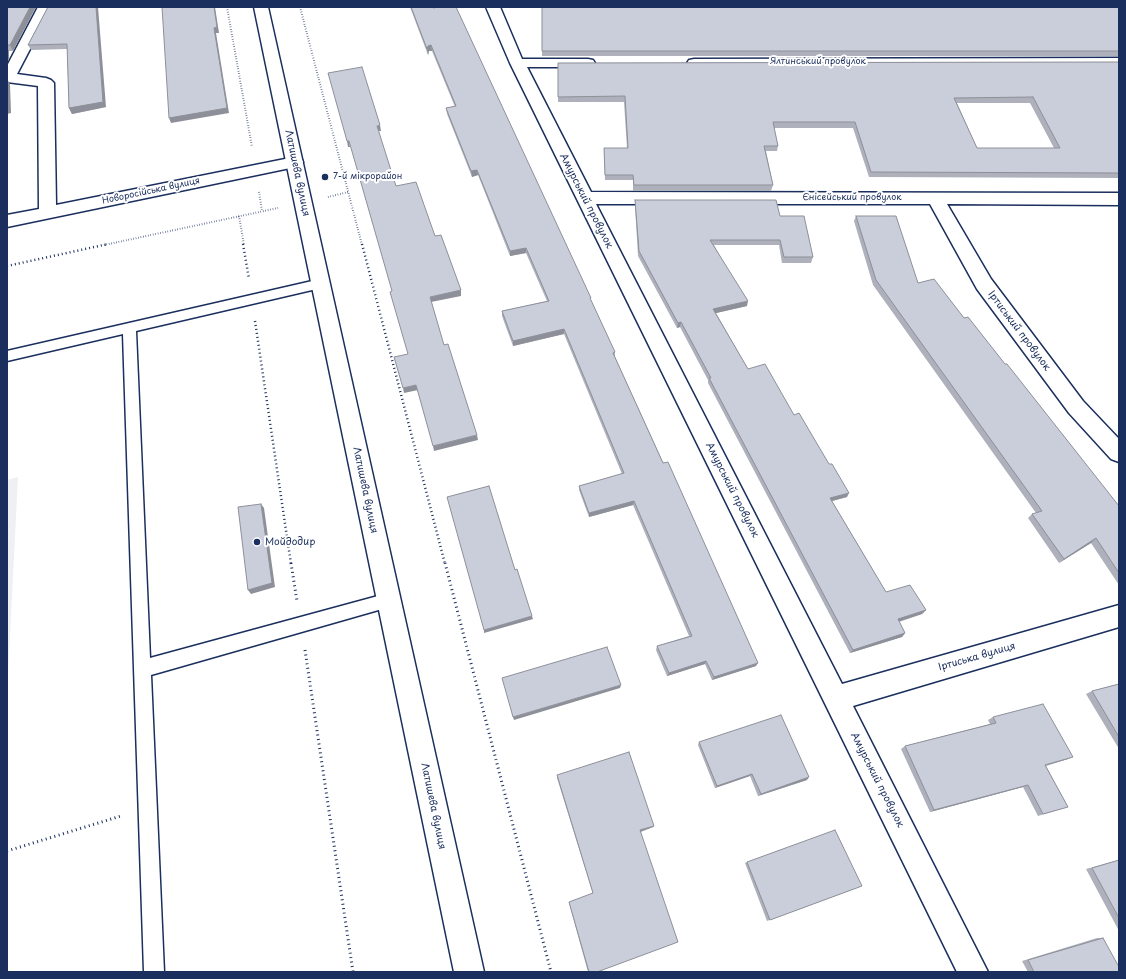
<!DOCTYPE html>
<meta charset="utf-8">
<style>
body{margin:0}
#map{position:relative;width:1126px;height:979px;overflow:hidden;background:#fff;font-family:"Playpen Sans",sans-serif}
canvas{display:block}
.frame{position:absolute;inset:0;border:8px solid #1b2f5e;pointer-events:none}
</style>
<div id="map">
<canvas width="1126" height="979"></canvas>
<div class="frame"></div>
</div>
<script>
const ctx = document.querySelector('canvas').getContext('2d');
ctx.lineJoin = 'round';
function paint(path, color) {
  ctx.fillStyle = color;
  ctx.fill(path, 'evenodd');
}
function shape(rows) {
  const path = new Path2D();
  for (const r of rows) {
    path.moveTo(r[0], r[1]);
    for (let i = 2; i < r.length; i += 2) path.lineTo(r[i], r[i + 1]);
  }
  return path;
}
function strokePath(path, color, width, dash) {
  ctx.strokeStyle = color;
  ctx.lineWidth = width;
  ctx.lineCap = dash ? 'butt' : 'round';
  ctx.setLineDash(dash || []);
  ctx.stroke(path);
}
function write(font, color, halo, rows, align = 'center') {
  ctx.font = font + ' "Playpen Sans",sans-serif';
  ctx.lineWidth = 4;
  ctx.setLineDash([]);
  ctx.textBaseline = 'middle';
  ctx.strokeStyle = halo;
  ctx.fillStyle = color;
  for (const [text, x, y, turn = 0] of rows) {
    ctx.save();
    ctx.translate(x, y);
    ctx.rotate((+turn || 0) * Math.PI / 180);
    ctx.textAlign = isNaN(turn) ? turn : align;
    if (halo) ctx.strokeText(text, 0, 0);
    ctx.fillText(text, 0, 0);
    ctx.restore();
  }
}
paint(shape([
 [18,477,7,695,7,480]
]), '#eff0f4');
const service = shape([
 [321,279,325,281,327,284,325,287,136,331,150,658,389,593,395,595,397,600,395,605,389,607,151,675,164,972,144,972,123,334,7,361,7,351,321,279]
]);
const minor = shape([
 [38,7,52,7,17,74,46,78,51,80,54,83,56,205,295,157,301,158,303,162,301,166,295,167,7,227,7,215,39,209,38,86,7,82,7,66,38,7],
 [486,7,500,7,522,59,588,59,593,60,595,63,593,66,588,67,527,67,591,192,1119,193,1119,205,947,204,991,279,1083,401,1119,439,1119,462,1111,459,1069,413,977,289,930,204,596,204,842,684,1119,605,1119,627,853,706,988,972,957,972,510,63,486,7],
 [1119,58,1119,66,694,67,689,66,687,63,689,60,694,59,1119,58]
]);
const tertiary = shape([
 [254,7,268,7,484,972,454,972,254,7]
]);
strokePath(service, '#1b2f5e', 3);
strokePath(minor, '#1b2f5e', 3);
strokePath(tertiary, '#1b2f5e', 3);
strokePath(shape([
 [227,7,252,147],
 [300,7,362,245],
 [259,192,262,211],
 [328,197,348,192],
 [239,216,244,245],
 [104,245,278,208]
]), '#1b2f5e', 2, [0.5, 2]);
strokePath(shape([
 [243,244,249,279],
 [362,244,445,564],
 [7,266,108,244],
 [255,321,291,564]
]), '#1b2f5e', 2.5, [1, 3]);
strokePath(shape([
 [291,563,297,601],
 [445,563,551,972],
 [305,650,353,972],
 [7,851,121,816]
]), '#1b2f5e', 3, [1, 3.5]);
paint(service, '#fff');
paint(minor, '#fff');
paint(tertiary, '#fff');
paint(shape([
 [7,7,13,51,9,51,9,58,7,63],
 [48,7,106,107,72,114,69,108,67,49,31,50,28,45],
 [410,7,435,7,591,301,615,352,615,357,756,666,712,680,705,664,667,676,656,650,657,646,689,636,633,505,589,517,579,490,579,486,622,474,564,334,513,346,502,316,502,311,547,301,526,253,510,256,478,175,472,177,447,114,446,108,455,107,432,51,429,51,428,55],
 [542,7,1119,7,1119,56,542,56],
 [1119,62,1119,178,869,177,853,128,774,128,778,146,777,151,766,151,773,185,771,191,633,191,633,180,605,180,604,148,627,148,624,102,558,102,558,63],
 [957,103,1030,103,1054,148,977,148],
 [635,200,780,216,813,257,811,263,782,263,779,245,714,245,747,306,716,313,748,369,794,415,847,497,832,501,886,592,926,610,922,614,899,622,905,633,902,637,850,653,708,383,708,380,680,327,677,328,638,256,635,206],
 [856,216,918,283,964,318,1119,506,1119,585,1091,543,1059,563,1028,518,1032,514,1036,513,873,285,854,221],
 [1119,684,1119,749,1086,694,1092,691],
 [993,717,1068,759,1046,766,1068,807,1038,816,1023,787,930,812,901,749,905,746,990,724,988,720],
 [699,742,807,780,758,796,750,776,715,788,698,745],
 [557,775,654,826,653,827,641,832,598,972,588,972,569,903,569,902,593,894,557,778],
 [1119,860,1119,931,1086,869],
 [747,862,862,886,767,921,745,863],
 [1097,938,1103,938,1119,972,1028,972,1022,961]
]), '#aeb1bb');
paint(shape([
 [30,7,36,7,13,51,10,45],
 [96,7,98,7,106,107,72,114,69,108],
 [214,7,215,7,219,33,216,33,229,113,171,123,169,118,214,28],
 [431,45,432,51,429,51,428,55,427,49,428,46],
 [7,47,9,51,9,58,7,63],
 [7,79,10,84,11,113,7,114],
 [380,125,381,131,378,131,377,126],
 [347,141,349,141,350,147,348,147],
 [477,170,478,175,472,177,471,171],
 [526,248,526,253,510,256,510,251],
 [461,290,461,296,431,302,430,297],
 [748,301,747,306,712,314,713,309],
 [681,322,680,327,677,328,678,323],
 [564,329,564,334,513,346,513,341],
 [416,385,418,390,404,393,403,388],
 [477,435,478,440,434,451,433,446],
 [849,493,847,497,828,502,830,498],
 [634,501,633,505,589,517,589,513],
 [261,504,264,508,275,587,251,594,248,590],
 [1096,538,1091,543,1059,563,1064,559],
 [926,610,922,614,894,623,898,619],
 [532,616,533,619,484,633,484,630],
 [905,633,902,637,850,653,853,650],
 [706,661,705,664,667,676,669,673],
 [758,663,756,666,712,680,714,677],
 [621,685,620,688,514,720,513,717],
 [1073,757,1068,759,1040,767,1045,765],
 [752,774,750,776,715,788,717,786],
 [809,777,807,780,758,796,761,794],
 [1028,785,1023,787,930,812,934,810],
 [654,826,653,827,639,832,640,830]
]), '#8d9099');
const building = shape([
 [7,7,30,7,10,45,7,45,7,7],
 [48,7,96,7,103,102,69,108,67,44,28,45,48,7],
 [162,7,214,7,217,27,214,28,227,108,169,118,162,7],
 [411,7,433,7,433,8,438,7,456,7,591,298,590,298,615,352,613,353,663,463,668,462,758,663,714,677,706,661,669,673,657,646,692,636,634,501,589,513,579,486,624,473,564,329,513,341,502,311,549,301,526,248,510,251,477,170,471,171,446,108,456,106,431,45,428,46,427,49,411,7],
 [542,7,1119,7,1119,51,542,51,542,7],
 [1119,62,1119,173,871,172,855,122,773,122,778,146,764,146,773,185,634,185,633,175,605,175,604,148,628,148,625,96,558,97,558,63,1119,62],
 [1033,97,1060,148,977,148,954,98,1033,97],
 [362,67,380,125,377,126,396,186,416,182,435,236,441,235,461,290,430,297,444,345,448,344,477,435,433,446,416,385,403,388,394,357,408,354,390,292,392,291,349,141,347,141,328,73,362,67],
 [7,85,8,107,7,107,7,85],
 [635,200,776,200,780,216,804,216,813,257,784,257,780,240,710,240,748,301,713,309,748,369,765,364,794,415,799,413,829,464,832,464,849,493,830,498,886,592,910,585,926,610,898,619,905,633,853,650,709,378,711,378,681,322,678,323,639,251,635,200],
 [856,216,896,216,918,283,934,279,964,318,968,317,1005,364,1007,364,1119,506,1119,573,1096,538,1064,559,1032,514,1042,511,876,280,856,216],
 [489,486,515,570,517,569,532,616,484,630,447,497,489,486],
 [261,504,272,583,248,590,238,507,261,504],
 [607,647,621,685,513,717,502,678,607,647],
 [1119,684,1119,737,1092,691,1119,684],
 [1043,704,1073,757,1045,765,1068,807,1043,814,1028,785,934,810,905,746,996,723,993,717,1043,704],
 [781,715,809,777,761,794,752,774,717,786,699,742,781,715],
 [629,752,654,826,640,830,678,942,597,972,589,972,569,902,593,893,557,775,629,752],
 [835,830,862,886,770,920,747,862,835,830],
 [1119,860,1119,918,1092,868,1119,860],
 [1103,938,1119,967,1119,972,1034,972,1028,960,1103,938]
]);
paint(building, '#caceda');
strokePath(building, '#8d9099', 1);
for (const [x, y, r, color] of [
 [325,177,4,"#1b2f5e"],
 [257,542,4,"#1b2f5e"]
]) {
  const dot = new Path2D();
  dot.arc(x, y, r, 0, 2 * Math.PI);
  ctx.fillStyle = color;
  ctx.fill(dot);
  strokePath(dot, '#fff', 1.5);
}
write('9px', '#1b2f5e', '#fff', [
 ["Ялтинський провулок",818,62],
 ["Новоросійська вулиця",151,191,-12],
 ["Єнісейський провулок",852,198]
]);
write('9px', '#1b2f5e', '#fff', [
 ["7-й мікрорайон",333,177]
], 'left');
write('10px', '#1b2f5e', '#fff', [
 ["Латишева вулиця",297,173,78],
 ["Амурський провулок",586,201,63],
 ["Іртиський провулок",1019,331,53],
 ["Латишева вулиця",365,490,78],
 ["Амурський провулок",732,490,63],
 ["Іртиська вулиця",977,657,-16],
 ["Амурський провулок",877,780,63],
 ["Латишева вулиця",433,806,78]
]);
write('10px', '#1b2f5e', '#fff', [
 ["Мойдодир",265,542]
], 'left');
</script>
